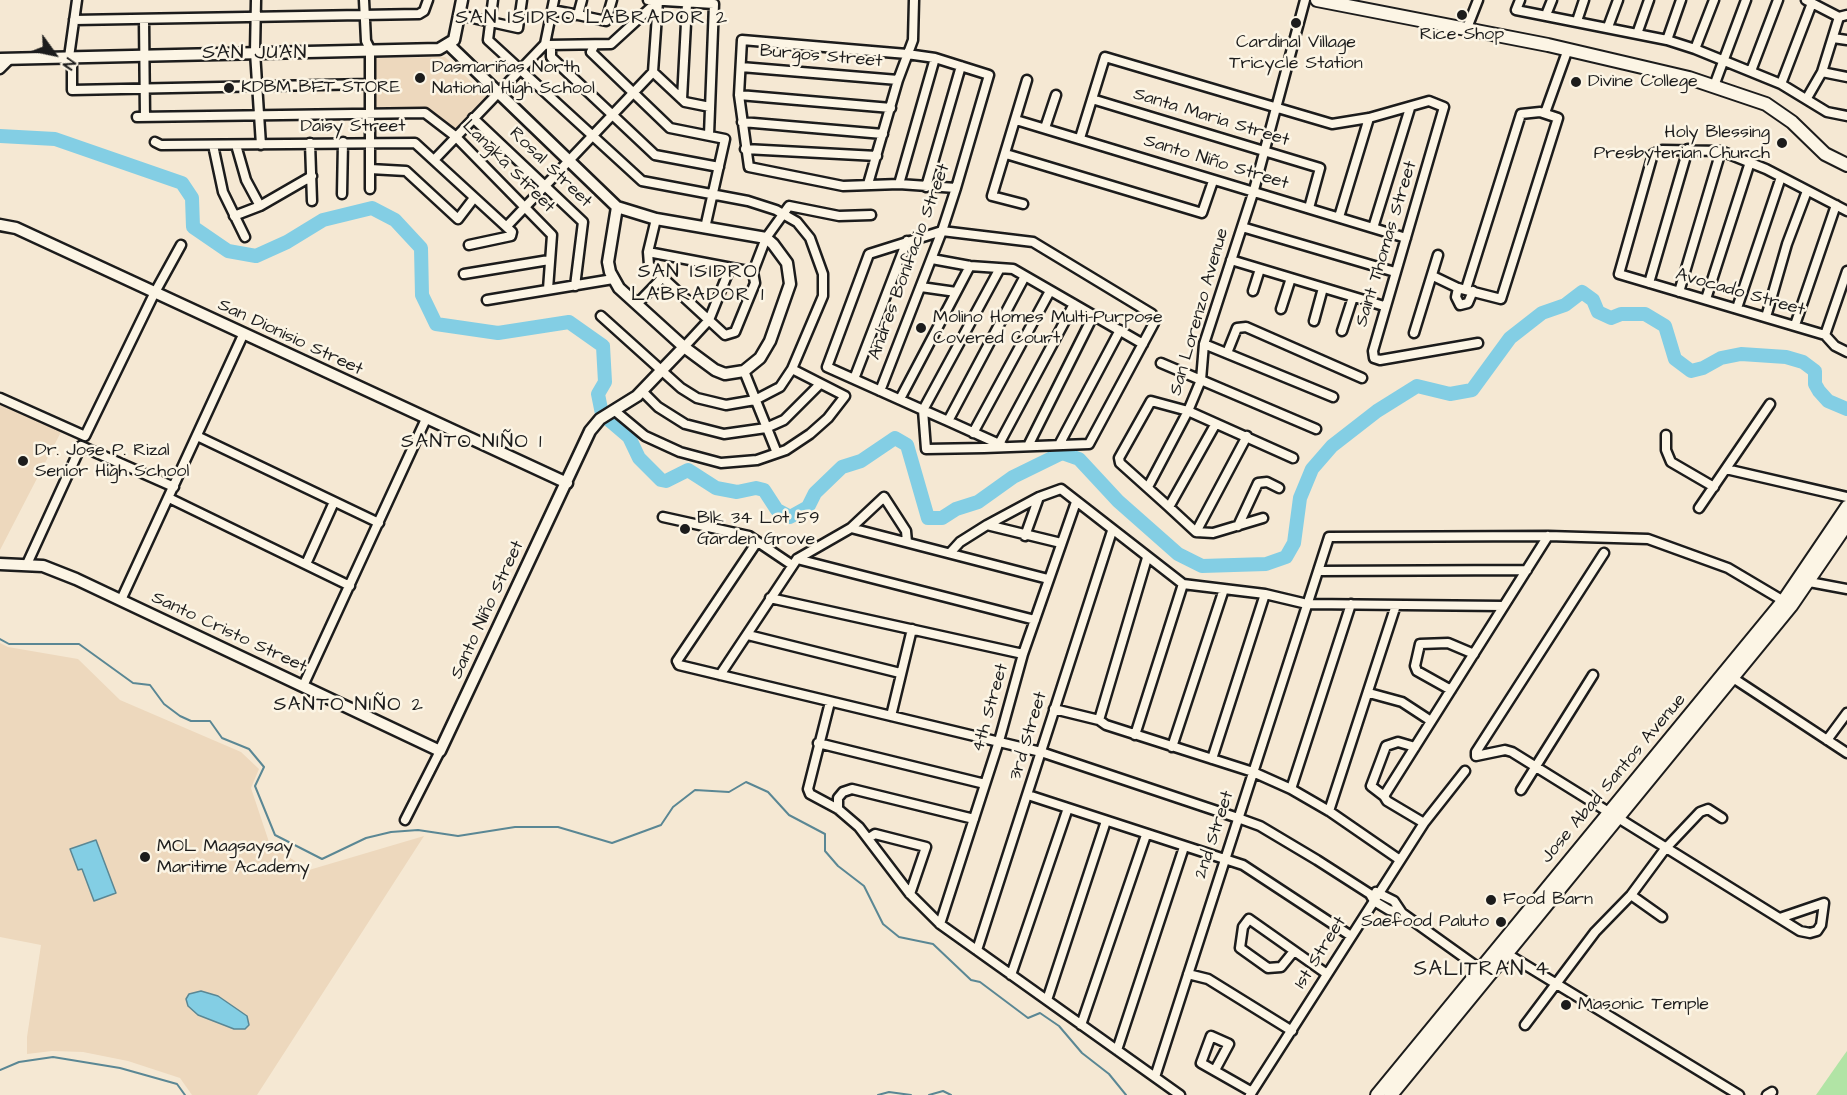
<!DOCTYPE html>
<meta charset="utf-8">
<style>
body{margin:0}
#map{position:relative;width:1847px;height:1095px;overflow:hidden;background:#f5e8d3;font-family:"Architects Daughter",sans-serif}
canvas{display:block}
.north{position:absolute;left:24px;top:24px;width:60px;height:60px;-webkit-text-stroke:4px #fcf5e5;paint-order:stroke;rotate:123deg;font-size:16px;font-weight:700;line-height:24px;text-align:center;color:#1c1c1c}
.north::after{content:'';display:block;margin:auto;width:21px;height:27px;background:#1c1c1c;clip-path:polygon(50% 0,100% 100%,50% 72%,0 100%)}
</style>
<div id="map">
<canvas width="1847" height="1095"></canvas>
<div class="north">N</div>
</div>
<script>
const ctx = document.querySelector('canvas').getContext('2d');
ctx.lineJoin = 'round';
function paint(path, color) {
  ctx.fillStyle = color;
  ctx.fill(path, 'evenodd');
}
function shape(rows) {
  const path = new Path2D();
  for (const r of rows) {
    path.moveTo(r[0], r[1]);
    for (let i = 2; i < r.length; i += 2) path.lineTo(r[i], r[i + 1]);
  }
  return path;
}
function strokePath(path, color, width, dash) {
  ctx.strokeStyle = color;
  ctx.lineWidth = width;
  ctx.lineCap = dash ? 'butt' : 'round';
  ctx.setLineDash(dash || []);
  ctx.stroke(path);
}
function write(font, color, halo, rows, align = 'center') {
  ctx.font = font + ' "Architects Daughter",sans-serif';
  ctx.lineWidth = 5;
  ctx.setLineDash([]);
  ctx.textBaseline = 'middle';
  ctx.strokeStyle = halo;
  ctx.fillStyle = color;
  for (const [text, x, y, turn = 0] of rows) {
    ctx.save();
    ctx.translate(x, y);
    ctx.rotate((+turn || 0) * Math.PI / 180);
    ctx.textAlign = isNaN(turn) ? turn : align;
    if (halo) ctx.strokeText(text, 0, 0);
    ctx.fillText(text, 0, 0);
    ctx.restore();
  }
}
paint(shape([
 [445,57,488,97,453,132,427,108,373,111,372,58],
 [0,402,62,430,0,550],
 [0,643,8,647,78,659,120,700,241,752,259,769,251,788,270,845,309,870,424,836,257,1095,192,1095,180,1078,128,1061,83,1052,52,1051,27,1054,27,1037,41,945,0,937]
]), '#edd8bd');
paint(shape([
 [1847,1051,1847,1095,1816,1095,1844,1055]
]), '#b1e4a5');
const water = shape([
 [96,840,116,893,94,901,82,869,78,870,70,849,96,840],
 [201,991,218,996,247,1016,249,1025,245,1029,234,1029,198,1015,188,1006,186,999,189,994,201,991]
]);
paint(water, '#83cee4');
strokePath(water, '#5a8794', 1.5);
strokePath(shape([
 [0,639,9,644,79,644,133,683,150,685,164,704,180,716,191,721,210,721,222,738,249,749,264,767,255,786,275,835,322,859,366,838,391,832,418,830,458,836,515,827,558,827,612,843,661,825,673,807,695,790,729,792,746,782,768,792,789,815,825,834,825,851,838,866,864,886,883,924,899,937,933,944,971,980,980,982,1028,1018,1040,1013,1059,1026,1082,1053,1109,1074,1126,1095],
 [0,1070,19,1062,53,1057,120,1068,177,1084,185,1095],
 [878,1095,889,1092,911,1095],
 [929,1095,943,1091,951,1095]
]), '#5a8794', 2);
strokePath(shape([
 [0,136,55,139,182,183,192,198,193,227,228,251,256,256,287,242,323,220,372,208,395,220,421,248,422,295,436,324,498,333,569,322,603,346,605,382,598,394,602,414,629,437,639,458,661,480,666,481,688,470,716,488,737,492,756,488,764,490,777,510,790,517,808,507,815,493,842,467,861,461,895,438,907,445,928,518,942,518,956,509,978,502,1013,477,1062,453,1079,459,1118,501,1178,554,1202,566,1266,564,1286,557,1294,543,1300,498,1312,469,1332,446,1377,411,1417,386,1450,394,1472,390,1510,338,1542,313,1565,305,1582,292,1593,300,1598,312,1611,318,1621,314,1645,314,1665,326,1675,359,1691,371,1703,368,1721,358,1741,354,1786,357,1803,362,1815,371,1815,384,1819,391,1828,401,1847,409]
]), '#83cee4', 14);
const minor = shape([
 [256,0,255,52,261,145],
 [364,0,366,41,370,49,370,189],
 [493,0,488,40,642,181,748,201,776,210,797,222,810,238,823,274,823,296,792,369,780,387,755,400,726,405,697,398,681,388,601,316],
 [582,0,578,15,606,21,612,0],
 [648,0,714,4,709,135],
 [1520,0,1516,10,1667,40,1695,49,1781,84,1827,112,1847,116],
 [1806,0,1839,17,1847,15],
 [552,10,578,15],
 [459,15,518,28,522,0],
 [1546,15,1552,0],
 [74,20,419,14,424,11,428,0],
 [144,20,145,117],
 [1577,21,1584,0],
 [1608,27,1618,0],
 [1467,28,1478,0],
 [1637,34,1649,0],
 [1833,38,1847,40],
 [1667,40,1681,0],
 [545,44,554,0],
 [548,45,611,44,658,1],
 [551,45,551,57,655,155,719,167],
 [594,46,591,52,670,128,725,139,705,228],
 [1695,49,1714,0],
 [69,57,77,0],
 [72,57,72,90,370,84],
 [741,67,898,80],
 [0,69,10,59],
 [1751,71,1778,0],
 [653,72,685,102,710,107],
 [1822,72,1847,77],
 [1781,84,1812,3],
 [1714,86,1746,0],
 [739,95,891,108],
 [1807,98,1822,72,1839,17],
 [682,99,687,4],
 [1092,99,1320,168,1309,208],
 [1545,113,1568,49],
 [137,117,425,113,455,136,552,235,548,289],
 [473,118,583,222,575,286],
 [1016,120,1406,238],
 [742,122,883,134],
 [1045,128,1056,95],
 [1080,138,1105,57,1332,124,1369,118,1429,101,1444,107,1373,351,1374,358,1380,360,1478,343],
 [155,142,161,145,415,143,512,232,511,236,469,245],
 [310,143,312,201],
 [213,145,223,192,245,237],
 [236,145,246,180,260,206],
 [745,149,877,156],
 [1006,154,1202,213,1213,181],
 [434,160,545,44],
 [370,169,406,171,458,219,474,198],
 [868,184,898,80,913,40,914,0],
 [899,184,935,58],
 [926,187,961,66],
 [342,194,343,142],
 [1023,204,992,196,1027,80],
 [1847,211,1766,169,1721,151,1662,150,1653,154,1619,274,1825,335,1835,346,1847,352],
 [234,216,260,206,312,176],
 [1339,217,1369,118],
 [656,219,648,252,649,265,725,335,735,332,755,283,753,272,766,238,789,206,839,216,871,215],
 [507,226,653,72,658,1],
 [1242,227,1395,272],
 [1373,228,1410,108],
 [648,252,753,272],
 [932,259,970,266,1013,269,1143,344],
 [1231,260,1384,306],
 [999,270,923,410,926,449,984,448,1089,444,1154,323,1152,314,1033,242,942,231,869,254,827,367,923,410,948,421,999,444,1005,447],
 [464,274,549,260],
 [1433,276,1458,288,1501,299,1558,118,1540,112,1521,114,1466,289],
 [1649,283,1688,149],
 [921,287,956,292],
 [1458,288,1456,297,1460,305,1468,303,1473,291],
 [1253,291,1260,269],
 [1679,292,1721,151],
 [1706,299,1750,162],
 [487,300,613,279],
 [637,304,662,278],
 [1737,308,1781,177],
 [1281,309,1291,278],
 [1766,317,1787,244,1807,191],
 [1314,321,1323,288],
 [1795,325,1836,205],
 [1342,331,1353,297],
 [1414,333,1438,255],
 [1825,335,1847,271],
 [1204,344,1333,397],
 [684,347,709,320,730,268],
 [1227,353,1237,328,1246,327,1362,378],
 [1161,363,1316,429],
 [744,371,777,453],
 [854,379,907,241],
 [642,391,658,407,685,424,724,434,766,428,784,420,820,384],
 [880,391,942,231,956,188,989,75,935,58,907,54,742,40,739,95,749,167,843,186,899,184,956,188],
 [0,398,85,436,154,294,181,245],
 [900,399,970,266],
 [615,411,645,436,680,452,721,463,757,460,786,450,810,434,828,418,845,396,792,369],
 [948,421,1025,276],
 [1215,425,1169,507,1120,463,1119,458,1151,401,1188,411,1293,458],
 [973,433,1050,291],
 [1666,435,1666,450,1671,462,1714,487],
 [197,436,379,523],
 [1060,443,1120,330],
 [999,444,1074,304],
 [1028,446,1093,316],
 [1726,469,1847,497],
 [1148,487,1188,411,1201,380,1204,344,1254,190,1305,0],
 [169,498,350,586],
 [1169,507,1196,532,1213,533,1263,518],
 [1699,508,1770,404],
 [663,517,749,536,792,565],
 [987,525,1061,543],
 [1238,526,1258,483,1267,482,1279,488],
 [851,528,1048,579],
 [1196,532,1247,436],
 [1025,536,1039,497],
 [757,542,677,661,679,665,1041,752,1238,818,1260,826,1317,860,1370,894,1374,901,1389,910,1402,913],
 [950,553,960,542,987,525,1039,497,1061,489,1183,584,1265,594,1307,604,1503,606],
 [1604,553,1476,752,1476,756,1505,750,1512,752,1800,931,1810,933,1817,931,1821,925,1824,903,1780,918],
 [797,559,1035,620],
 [27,564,81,446,174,487],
 [306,564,334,502],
 [1319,571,1527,570],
 [1804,581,1847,589],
 [770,598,1023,654],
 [121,600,243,335],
 [748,635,900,673],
 [720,675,797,559,851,528,884,497,906,531,907,542],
 [1730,676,1847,753],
 [303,686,426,419],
 [1451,690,1417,671,1415,666,1420,644,1448,643,1474,654],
 [1369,693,1402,702,1431,721],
 [830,702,808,789,810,794,838,809,859,827,910,894,940,924,1180,1095],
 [1054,709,1099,720,1106,725,1253,772,1291,789,1329,811,1400,860],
 [891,716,912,629],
 [1099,720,1147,558],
 [1135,735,1183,584],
 [1827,740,1847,713],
 [818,743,985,784],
 [1172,747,1224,589],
 [1212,759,1265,594],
 [1291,789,1351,604],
 [1521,790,1593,675],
 [1028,795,1243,865,1351,936],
 [1384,796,1371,786,1386,746,1398,742,1415,747],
 [838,809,838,798,843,792,852,789,974,819],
 [1329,811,1396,605],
 [405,820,440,751],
 [1424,823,1387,801,1384,796,1548,536],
 [869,838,875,834,926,847,910,894],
 [1376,892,1394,901,1402,913,1483,971],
 [1631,895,1662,917],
 [940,924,999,741,1023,654,1076,502],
 [977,950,1112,531],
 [1294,951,1281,967,1268,968,1240,948,1243,927,1249,919,1327,974],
 [1504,952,1739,1095],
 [1188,974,1208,979,1292,1031],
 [1011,975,1068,808],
 [1047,1000,1106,821],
 [1081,1025,1146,835],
 [1525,1025,1595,932,1631,895,1665,849,1700,812,1708,809,1722,818],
 [1117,1050,1184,847],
 [1215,1070,1229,1044,1211,1036,1201,1063,1252,1092],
 [1155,1077,1329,537,1548,536,1648,539,1728,568,1787,603],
 [1250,1095,1424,823,1465,771],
 [1767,1095,1772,1092]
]);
const tertiary = shape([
 [449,45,617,207,656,219,766,238,773,244,787,263,790,284,770,341,760,358,744,371,725,374,715,370,684,347,619,288,610,272,608,262,617,207],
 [0,59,439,49,454,40,462,0],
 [0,225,16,228,567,483],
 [0,564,43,566,76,579,440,751,590,431,600,419,637,396,684,347]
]);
const secondary = shape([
 [1317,0,1548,45,1689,78,1766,104,1792,122,1825,154,1847,165],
 [1377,1095,1784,600,1847,507],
 [1391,1095,1791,606,1847,524]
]);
strokePath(minor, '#1c1c1c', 13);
strokePath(tertiary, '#1c1c1c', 15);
strokePath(secondary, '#1c1c1c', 16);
strokePath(minor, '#fcf5e5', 8);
strokePath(tertiary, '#fcf5e5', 10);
strokePath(secondary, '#fcf5e5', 12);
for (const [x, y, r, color] of [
 [1462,15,6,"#1c1c1c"],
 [1296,23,6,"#1c1c1c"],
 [420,78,6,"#1c1c1c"],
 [1576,82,6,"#1c1c1c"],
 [229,88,6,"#1c1c1c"],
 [1782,143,6,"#1c1c1c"],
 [921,328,6,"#1c1c1c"],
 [23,461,6,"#1c1c1c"],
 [685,529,6,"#1c1c1c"],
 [145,857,6,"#1c1c1c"],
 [1491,900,6,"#1c1c1c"],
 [1501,922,6,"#1c1c1c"],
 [1566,1005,6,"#1c1c1c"]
]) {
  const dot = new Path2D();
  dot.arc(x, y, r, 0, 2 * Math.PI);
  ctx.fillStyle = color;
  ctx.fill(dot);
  strokePath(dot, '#fcf5e5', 2);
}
write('18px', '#1c1c1c', '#fcf5e5', [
 ["Rice Shop",1462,35,"center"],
 ["Cardinal Village",1296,43,"center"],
 ["Tricycle Station",1296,64,"center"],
 ["Dasmariñas North",432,68],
 ["National High School",432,89],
 ["Divine College",1588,82],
 ["KDBM BFT STORE",241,88],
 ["Holy Blessing",1770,133,"right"],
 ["Presbyterian Church",1770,154,"right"],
 ["Molino Homes Multi-Purpose",933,318],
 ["Covered Court",933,339],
 ["Dr. Jose P. Rizal",35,451],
 ["Senior High School",35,472],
 ["Blk 34 Lot 59",697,519],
 ["Garden Grove",697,540],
 ["MOL Magsaysay",157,847],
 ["Maritime Academy",157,868],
 ["Food Barn",1503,900],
 ["Saefood Paluto",1489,922,"right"],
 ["Masonic Temple",1578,1005]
], 'left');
write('18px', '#1c1c1c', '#fcf5e5', [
 ["Burgos Street",821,57,5],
 ["Santa Maria Street",1211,118,17],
 ["Daisy Street",353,127],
 ["Santo Niño Street",1216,163,17],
 ["Langka Street",508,167,45],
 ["Rosal Street",550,168,44],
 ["Saint Thomas Street",1387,244,-73],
 ["Andres Bonifacio Street",910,262,-70],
 ["Avocado Street",1740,293,16],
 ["San Lorenzo Avenue",1200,312,-74],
 ["San Dionisio Street",290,338,25],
 ["Santo Niño Street",488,610,-65],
 ["Santo Cristo Street",229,633,25],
 ["4th Street",991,708,-74],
 ["3rd Street",1029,736,-73],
 ["Jose Abad Santos Avenue",1614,779,-50],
 ["2nd Street",1215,835,-72],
 ["1st Street",1321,953,-58]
]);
ctx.letterSpacing = '1.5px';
write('20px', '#1c1c1c', '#fcf5e5', [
 ["SAN ISIDRO LABRADOR 2",592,19],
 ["SAN JUAN",255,54],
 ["SAN ISIDRO",698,273],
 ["LABRADOR 1",698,296],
 ["SANTO NIÑO 1",472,443],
 ["SANTO NIÑO 2",349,706]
]);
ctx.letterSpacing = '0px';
ctx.letterSpacing = '1.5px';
write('21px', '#1c1c1c', '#fcf5e5', [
 ["SALITRAN 4",1482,971]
]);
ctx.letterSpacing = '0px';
</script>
